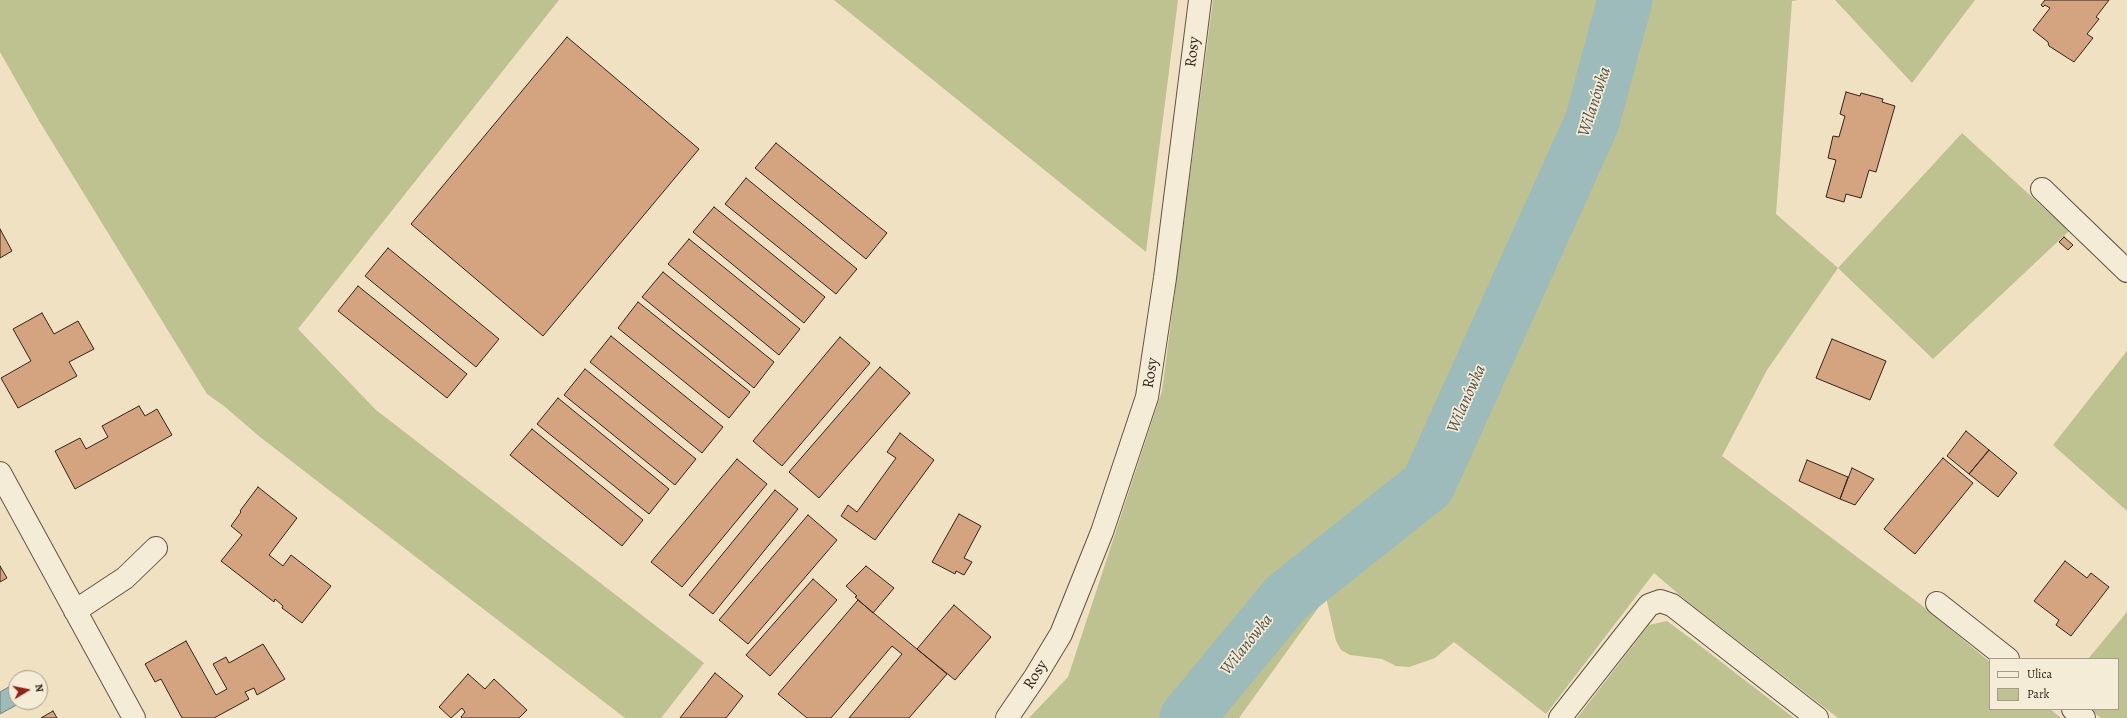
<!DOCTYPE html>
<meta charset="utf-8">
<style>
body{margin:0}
#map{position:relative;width:2127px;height:718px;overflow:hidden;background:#efe1c2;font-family:Alegreya,serif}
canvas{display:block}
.legend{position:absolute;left:1989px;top:658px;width:130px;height:52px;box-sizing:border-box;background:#f5ecd7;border:1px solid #a79c8b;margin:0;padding:5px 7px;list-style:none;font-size:12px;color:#33241a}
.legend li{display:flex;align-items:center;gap:8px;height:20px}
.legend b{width:20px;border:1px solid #a79c8b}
.north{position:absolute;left:8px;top:670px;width:40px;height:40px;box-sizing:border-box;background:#f5ecd7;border:1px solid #a79c8b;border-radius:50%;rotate:80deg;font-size:11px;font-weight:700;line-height:16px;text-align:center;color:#33241a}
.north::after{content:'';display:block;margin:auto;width:14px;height:18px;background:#8f2418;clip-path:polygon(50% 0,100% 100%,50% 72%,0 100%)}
</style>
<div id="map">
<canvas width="2127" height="718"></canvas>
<ul class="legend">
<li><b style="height:5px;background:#f5ecd7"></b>Ulica</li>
<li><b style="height:11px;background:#bdc290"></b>Park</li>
</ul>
<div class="north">N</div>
</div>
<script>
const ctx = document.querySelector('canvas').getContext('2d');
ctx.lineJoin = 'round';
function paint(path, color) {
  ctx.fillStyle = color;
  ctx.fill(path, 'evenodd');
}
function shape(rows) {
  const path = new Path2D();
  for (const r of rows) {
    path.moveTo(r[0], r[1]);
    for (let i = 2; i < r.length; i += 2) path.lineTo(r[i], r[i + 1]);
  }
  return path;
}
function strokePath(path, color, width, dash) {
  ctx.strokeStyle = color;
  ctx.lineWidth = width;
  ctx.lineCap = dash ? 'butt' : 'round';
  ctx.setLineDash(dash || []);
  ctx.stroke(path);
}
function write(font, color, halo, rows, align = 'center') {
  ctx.font = font + ' Alegreya,serif';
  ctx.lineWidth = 3.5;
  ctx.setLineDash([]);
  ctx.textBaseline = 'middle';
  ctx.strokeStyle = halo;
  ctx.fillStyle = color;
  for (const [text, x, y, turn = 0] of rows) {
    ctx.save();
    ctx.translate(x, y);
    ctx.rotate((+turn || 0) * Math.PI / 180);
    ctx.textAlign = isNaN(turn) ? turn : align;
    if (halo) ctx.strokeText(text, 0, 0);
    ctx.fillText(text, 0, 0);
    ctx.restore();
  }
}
paint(shape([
 [0,0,559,0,298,329,376,410,704,663,661,718,625,718,260,437,224,406,207,394,38,119,0,52],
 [834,0,1178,0,1146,252],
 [1213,0,1798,0,1792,1,1776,214,1838,268,1962,133,2069,231,1933,359,1838,268,1767,370,1722,456,1920,604,1990,662,1990,709,2050,709,2061,718,1838,718,1688,602,1654,573,1546,714,1454,642,1435,658,1409,667,1396,666,1382,659,1350,655,1341,650,1336,641,1326,597,1239,718,1029,718,1068,677,1162,391],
 [1835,0,1975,0,1912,83],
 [2127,351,2127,511,2053,445],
 [2127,612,2127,718,2101,718,2090,709,2118,709,2118,659,2088,659],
 [1667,621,1694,641,1794,718,1577,718,1649,625]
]), '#bdc290');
const water = shape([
 [16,683,16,702,22,702,0,714,0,692,16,683]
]);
paint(water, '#9dbbbb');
strokePath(water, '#737f7b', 1);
strokePath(shape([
 [1187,718,1286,598,1428,485,1592,122,1625,0]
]), '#9dbbbb', 55);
const building = shape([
 [2045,0,2109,0,2096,17,2099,19,2087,34,2093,38,2074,62,2049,46,2048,42,2033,30,2050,8,2045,5,2043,7,2041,5,2045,0],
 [567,37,699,149,543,336,411,224,567,37],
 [1846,92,1860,96,1861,93,1883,99,1882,102,1895,106,1876,172,1869,170,1861,198,1846,194,1844,202,1826,197,1836,160,1828,158,1833,136,1839,137,1845,116,1840,114,1846,92],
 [776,143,887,233,866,259,755,168,776,143],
 [746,178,857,269,836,294,725,204,746,178],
 [714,207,825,297,804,323,693,232,714,207],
 [0,229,12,251,0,258,0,229],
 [2064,237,2073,245,2068,250,2059,242,2064,237],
 [689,239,800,329,779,355,668,264,689,239],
 [388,248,499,339,476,367,365,276,388,248],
 [663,272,774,362,754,388,642,297,663,272],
 [358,286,467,374,447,398,338,311,358,286],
 [638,302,750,392,729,418,618,328,638,302],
 [42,313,54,334,78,321,94,349,69,362,77,376,18,408,1,378,31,361,13,329,42,313],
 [611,336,723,427,702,453,590,362,611,336],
 [840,337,870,363,782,466,753,441,840,337],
 [1832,339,1886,361,1870,400,1816,378,1832,339],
 [880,367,910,393,819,498,789,472,880,367],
 [585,369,696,459,675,485,564,395,585,369],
 [558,398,669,489,649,514,537,424,558,398],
 [139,406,145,416,157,409,172,435,75,489,55,451,80,438,86,449,108,437,102,426,139,406],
 [532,429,643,520,622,546,510,455,532,429],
 [1966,431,1989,450,1969,474,1947,456,1966,431],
 [900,433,934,460,875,540,841,516,848,505,857,512,896,458,887,452,900,433],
 [1989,450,2017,473,1998,497,1969,474,1989,450],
 [1943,458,1973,483,1915,554,1884,529,1943,458],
 [737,459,767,484,682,587,651,562,737,459],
 [1807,460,1848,477,1840,499,1799,481,1807,460],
 [1852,468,1874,479,1855,505,1840,499,1852,468],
 [258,487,297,518,269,555,283,566,291,555,331,586,302,623,282,608,283,606,275,599,274,602,221,561,242,535,231,526,241,512,240,511,258,487],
 [775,490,798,509,713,614,689,595,775,490],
 [959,514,981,526,964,558,972,562,964,575,956,571,955,574,932,562,959,514],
 [808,515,837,540,748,644,719,620,808,515],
 [2065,561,2087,578,2091,573,2109,587,2071,636,2056,625,2059,620,2034,601,2065,561],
 [0,566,7,578,0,582,0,566],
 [866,566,894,588,873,613,855,597,857,596,846,586,866,566],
 [813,579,837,600,770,676,746,655,813,579],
 [858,600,947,674,909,718,849,718,902,654,892,646,831,718,807,718,778,694,858,600],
 [954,605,991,637,955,680,917,649,954,605],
 [186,641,216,695,227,689,213,664,226,657,229,663,263,644,285,679,257,695,254,688,245,692,249,699,214,718,182,718,161,679,155,682,145,664,186,641],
 [715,673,743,696,726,718,680,718,715,673],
 [468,674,485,689,494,679,527,710,519,718,462,718,461,717,465,712,462,708,451,718,439,707,468,674],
 [53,711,57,718,41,718,53,711]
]);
paint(building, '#d4a380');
strokePath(building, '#33241a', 1);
const minor = shape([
 [2042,189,2127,271],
 [0,473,134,718],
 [1937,603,2008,659],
 [75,611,125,578,156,548],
 [2073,709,2084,718],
 [1007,718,1035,677,1061,634,1102,532,1147,397,1165,278,1200,0],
 [1560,718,1649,605,1660,601,1672,605,1817,718]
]);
strokePath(minor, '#625344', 24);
strokePath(minor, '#f5ecd7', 22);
write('16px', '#33241a', '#f5ecd7', [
 ["Rosy",1193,52,-83],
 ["Rosy",1151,373,-81],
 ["Rosy",1036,675,-58]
]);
write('italic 17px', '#53514a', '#f5ecd7', [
 ["Wilanówka",1595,102,-72],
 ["Wilanówka",1467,399,-66],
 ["Wilanówka",1247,645,-51]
]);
</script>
